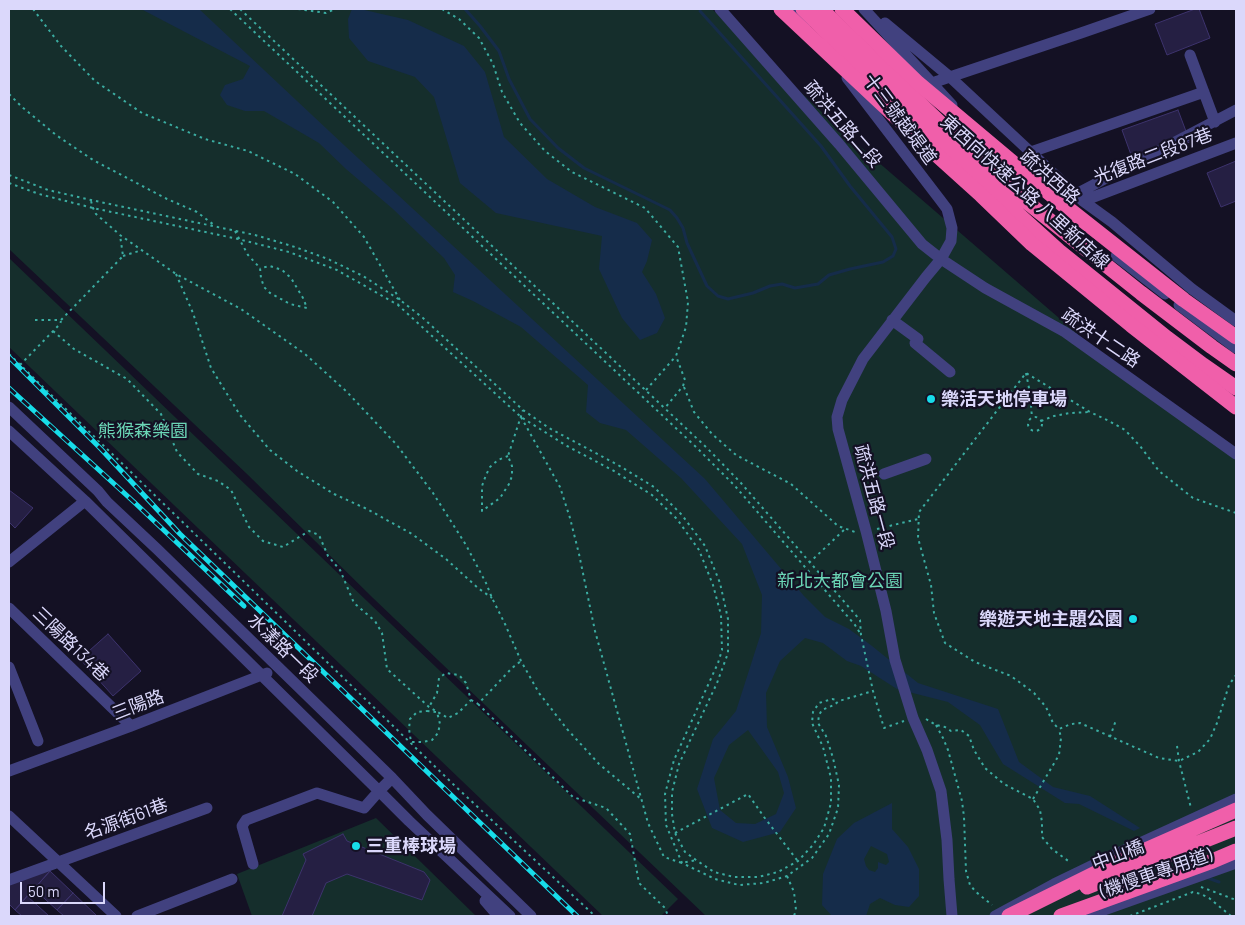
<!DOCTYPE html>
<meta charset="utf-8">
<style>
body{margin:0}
#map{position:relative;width:1245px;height:925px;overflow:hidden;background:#141124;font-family:Barlow,sans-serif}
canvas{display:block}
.frame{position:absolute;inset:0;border:10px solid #dbd8fb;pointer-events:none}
.scale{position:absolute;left:20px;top:882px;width:85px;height:22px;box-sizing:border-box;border:2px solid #dbd8fb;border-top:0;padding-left:6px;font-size:15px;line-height:18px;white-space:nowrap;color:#dbd8fb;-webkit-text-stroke:4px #141124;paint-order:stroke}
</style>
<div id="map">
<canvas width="1245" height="925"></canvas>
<div class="frame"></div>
<div class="scale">50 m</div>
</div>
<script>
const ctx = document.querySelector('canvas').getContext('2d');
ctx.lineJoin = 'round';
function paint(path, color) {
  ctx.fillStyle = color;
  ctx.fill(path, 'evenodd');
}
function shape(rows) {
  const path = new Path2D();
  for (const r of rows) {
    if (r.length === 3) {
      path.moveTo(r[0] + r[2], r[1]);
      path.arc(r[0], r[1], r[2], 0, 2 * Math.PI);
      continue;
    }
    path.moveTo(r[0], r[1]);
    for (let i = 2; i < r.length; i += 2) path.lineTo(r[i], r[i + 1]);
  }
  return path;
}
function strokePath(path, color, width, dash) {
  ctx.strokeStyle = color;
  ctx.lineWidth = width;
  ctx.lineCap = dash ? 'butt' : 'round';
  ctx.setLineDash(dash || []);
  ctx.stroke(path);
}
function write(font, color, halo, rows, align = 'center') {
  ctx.font = font + ' Barlow,"Noto Sans TC",sans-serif';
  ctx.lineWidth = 4.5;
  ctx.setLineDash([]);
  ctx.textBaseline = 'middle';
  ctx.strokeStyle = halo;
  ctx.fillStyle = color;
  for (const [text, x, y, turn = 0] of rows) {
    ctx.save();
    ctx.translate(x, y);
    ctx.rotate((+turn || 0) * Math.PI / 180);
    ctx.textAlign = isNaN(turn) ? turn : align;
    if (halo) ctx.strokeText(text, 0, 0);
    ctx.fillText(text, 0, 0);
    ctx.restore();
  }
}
paint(shape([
 [9,9,712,9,841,130,1117,368,1236,455,1236,916,706,916,373,598,247,474,9,249],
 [9,258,678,899,661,916,603,916,9,347],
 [376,818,476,916,252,916,237,874]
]), '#152e2c');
paint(shape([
 [141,9,199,9,345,146,705,479,804,596,825,617,849,629,872,646,918,683,998,709,1019,762,1053,787,1090,796,1140,828,1134,831,1079,804,1065,803,1003,764,980,725,948,702,897,689,861,666,847,661,823,643,805,638,780,661,766,693,767,727,788,777,796,808,780,832,743,842,712,828,697,789,713,739,736,711,761,633,762,595,742,544,681,478,626,430,600,423,586,412,588,385,521,327,473,301,453,292,455,275,444,258,393,209,346,169,319,143,264,111,245,111,227,105,220,95,225,85,243,79,250,66],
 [748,730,778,772,784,793,776,814,755,824,736,823,720,810,714,778,729,745],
 [352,9,360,9,408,20,464,46,485,72,504,137,547,179,595,207,637,223,652,240,647,261,642,272,656,294,665,318,657,333,640,340,622,318,599,269,602,236,496,213,460,183,434,97,415,77,368,61,349,38,348,19],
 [892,803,892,829,908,847,919,869,919,896,909,907,895,905,880,898,870,904,866,916,832,916,822,905,823,874,837,839,854,823],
 [871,846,887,854,889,862,886,865,878,862,878,868,875,872,869,870,866,866,864,859]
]), '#152c4a');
strokePath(shape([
 [465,9,480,26,499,51,509,79,530,119,558,148,584,168,670,210,677,218,683,228,687,243,707,286,718,296,728,299,753,293,770,286,782,284,795,288,818,284,829,275,850,269,883,262,893,256,896,249,892,237,850,186,821,146,700,11],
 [1208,878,1219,882]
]), '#152c4a', 3);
const building = shape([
 [1195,9,1199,9,1210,38,1167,55,1155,24,1195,9],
 [1178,110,1190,142,1134,163,1122,130,1178,110],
 [1236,161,1236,201,1221,207,1207,173,1236,161],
 [9,490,33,508,15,528,9,522,9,490],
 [108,634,141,671,113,696,80,659,108,634],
 [343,834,347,841,424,872,430,880,422,900,347,874,326,883,312,916,282,916,306,860,303,854,343,834],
 [48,870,50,871,15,910,9,904,9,878,48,870],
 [50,871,73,893,57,910,34,889,50,871],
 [73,893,96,915,95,916,64,916,57,910,73,893],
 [27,896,49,916,22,916,15,910,27,896]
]);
paint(building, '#251f43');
strokePath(building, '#3d336d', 1);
strokePath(shape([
 [33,9,61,46,95,81,142,113,205,139,248,151,295,174,333,202,364,237,400,300,398,305],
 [230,9,696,447,735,486,855,625,860,633],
 [240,9,707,448,741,483,860,620,861,635,873,691,884,728,904,721],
 [298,9,326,13,335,9],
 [442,9,459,19,479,38,493,64,502,92,520,123,545,151,572,172,645,208,678,247,688,302,686,327,676,356,685,380,683,386,665,408],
 [9,94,22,107,56,135,93,160,167,199,197,212,214,225],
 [9,175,48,190,91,200,255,235,295,247,328,259,363,276,400,300,423,318,523,410,549,428,618,465,654,487,682,515,705,546,720,583,728,619,728,653,717,683,679,764,672,792,672,814,675,833,685,852,696,860,714,872,734,877,758,877,778,872,798,861,813,845,824,828,831,803,831,778,823,747,812,723,813,712,819,703,832,699,838,700],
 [9,183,39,194,93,208,238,239,289,252,337,270,398,305,521,417,567,446,614,471,652,495,677,519,699,550,713,585,721,615,722,650,718,663,674,760,665,794,666,825,682,863,715,879,739,885,764,883,787,876,812,858,829,834,838,808,839,785,833,758,826,736,818,723,819,715,822,710,834,705,839,701,873,691],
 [91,201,93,208,96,214,120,235,176,274,241,309,305,354,347,392,396,444,433,493,466,545,486,583,492,598,505,624,521,661,539,693,567,729,599,764,641,799],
 [235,231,248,255,260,268,261,278,264,287,270,293,290,304,307,308,303,298,291,278,282,270,270,266,260,268],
 [123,256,142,250],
 [176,274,193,313,211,368,240,415,270,450,297,471,334,494,367,509,412,534,446,559,478,588,492,598],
 [35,320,61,320,123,256,120,235],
 [53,331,74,349,127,379,161,414,177,452,198,474,218,481,231,490,249,527,263,541,283,547,309,531,319,535,328,556,340,570,354,603,375,621,382,633,387,669,429,707,448,718,458,713,471,700,466,683,459,675,446,673,439,678,437,693,429,707],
 [9,354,454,785,595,916],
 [20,365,60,324,61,321],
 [1026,373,1030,393,1032,418],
 [684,387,694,412,712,434,736,455,791,484,838,526,855,532],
 [646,390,676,356],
 [521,417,560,487,570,518,579,554,595,631,648,823,664,857,682,863,696,860],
 [1035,424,7],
 [1041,421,1054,416,1070,413,1090,412],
 [508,456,498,460,490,467,486,475,482,486,482,511,500,498,509,484,512,476,512,466,508,456,523,410],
 [1236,513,1193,498,1159,471,1140,446,1125,430,1109,421,1090,412,1026,373,919,512,918,538,931,585,934,613,945,643,975,662,1011,676,1034,693,1046,707,1053,723,1059,729,1071,724,1080,723,1159,758,1179,761,1198,752,1210,739,1217,723,1229,685,1236,675],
 [877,529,918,519],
 [809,563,845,529],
 [471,700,478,704,512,668,521,661],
 [478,704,573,797,606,808,630,834,639,883,665,908,668,916],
 [427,711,437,712,440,724,438,733,432,740,422,742,411,742,409,729,410,719,417,712,427,711],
 [926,719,936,725,945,727,951,731,961,730,969,736,974,750,985,768,1004,784,1033,799,1040,810,1042,822,1042,837,1052,849,1071,863],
 [936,725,943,738,948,750,962,801,964,817,966,871,970,885,976,892,992,905],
 [1110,737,1116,720],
 [1177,746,1179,761,1191,808],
 [1033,799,1059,755,1061,738,1059,729],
 [675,833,748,794,764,817,797,860],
 [787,876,794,892,796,910,794,916],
 [1201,887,1236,900],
 [1130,916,1193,892,1201,894,1209,898,1231,916]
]), '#3baca1', 2, [2.5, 4]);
strokePath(shape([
 [720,9,839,144,922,244,941,259,985,288,1065,332,1236,454],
 [794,9,805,24],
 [864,9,952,105],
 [885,23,950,77,1083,201,1112,222,1192,289,1236,321],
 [1190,55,1215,122],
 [847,78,941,201,947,209,952,228,951,241,941,259,926,277,863,359,842,400,837,417,838,429,866,531,886,611,895,660,913,718,927,750,941,791,947,840,949,879,952,916],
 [932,83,1081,33,1150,9],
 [1031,152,1204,92],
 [1076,194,1236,110],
 [1083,201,1236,143],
 [1116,256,1165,294],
 [1179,305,1236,348],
 [892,320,918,339],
 [915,343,950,372],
 [9,407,98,491,107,502,157,549,392,778,427,815,531,916],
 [9,431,85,501,379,791,409,821,510,916],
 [884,474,926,459],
 [9,562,85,501],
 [9,608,131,726],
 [9,667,38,741],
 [9,771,131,726,267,673],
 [9,816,116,916],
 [253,864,242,826,246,820,317,793,364,808,379,791,392,778],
 [9,880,207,808],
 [485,901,498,916],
 [137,916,232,879]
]), '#41417f', 11);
strokePath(shape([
 [803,9,947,150,1059,251,1167,338,1203,365,1236,388],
 [821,9,985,166,1018,195,1141,293,1212,347,1236,364]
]), '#f05faa', 15);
const rail = shape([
 [9,357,101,449,180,534,577,916],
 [9,388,134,502,244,606]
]);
strokePath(rail, '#17dce9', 5);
strokePath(rail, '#141124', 3, [9]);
strokePath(shape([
 [995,916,1054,884,1114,855,1236,799],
 [1087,916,1236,863]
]), '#41417f', 11);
strokePath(shape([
 [781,9,929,148,981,195,1032,244,1131,325,1236,407],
 [842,9,918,83,1061,203,1184,300,1236,337],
 [1087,887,1236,828],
 [1009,916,1118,862,1236,810],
 [1061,916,1210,862,1236,851]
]), '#f05faa', 15);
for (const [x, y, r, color] of [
 [931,399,5,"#17dce9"],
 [1133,619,5,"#17dce9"],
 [356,846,5,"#17dce9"]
]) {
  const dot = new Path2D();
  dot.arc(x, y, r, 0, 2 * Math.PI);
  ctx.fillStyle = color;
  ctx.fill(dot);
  strokePath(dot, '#141124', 2);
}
write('18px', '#dbd8fb', '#141124', [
 ["十三號越堤道",900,119,53],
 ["疏洪五路二段",843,124,49],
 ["光復路二段87巷",1153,156,-21],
 ["疏洪西路",1050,177,41],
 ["東西向快速公路 八里新店線",1025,192,42],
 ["疏洪十二路",1101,338,34],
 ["疏洪五路一段",874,497,75],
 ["三陽路134巷",71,644,44],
 ["水漾路一段",283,648,44],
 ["三陽路",138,705,-21],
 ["名源街61巷",126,819,-20],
 ["中山橋",1118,855,-21],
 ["(機慢車專用道)",1156,873,-19]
]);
write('bold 18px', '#dbd8fb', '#141124', [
 ["樂活天地停車場",941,399],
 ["樂遊天地主題公園",1123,619,"right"],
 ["三重棒球場",366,846]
], 'left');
write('18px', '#6bd5b6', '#141124', [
 ["熊猴森樂園",143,431],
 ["新北大都會公園",840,581]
]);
</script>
